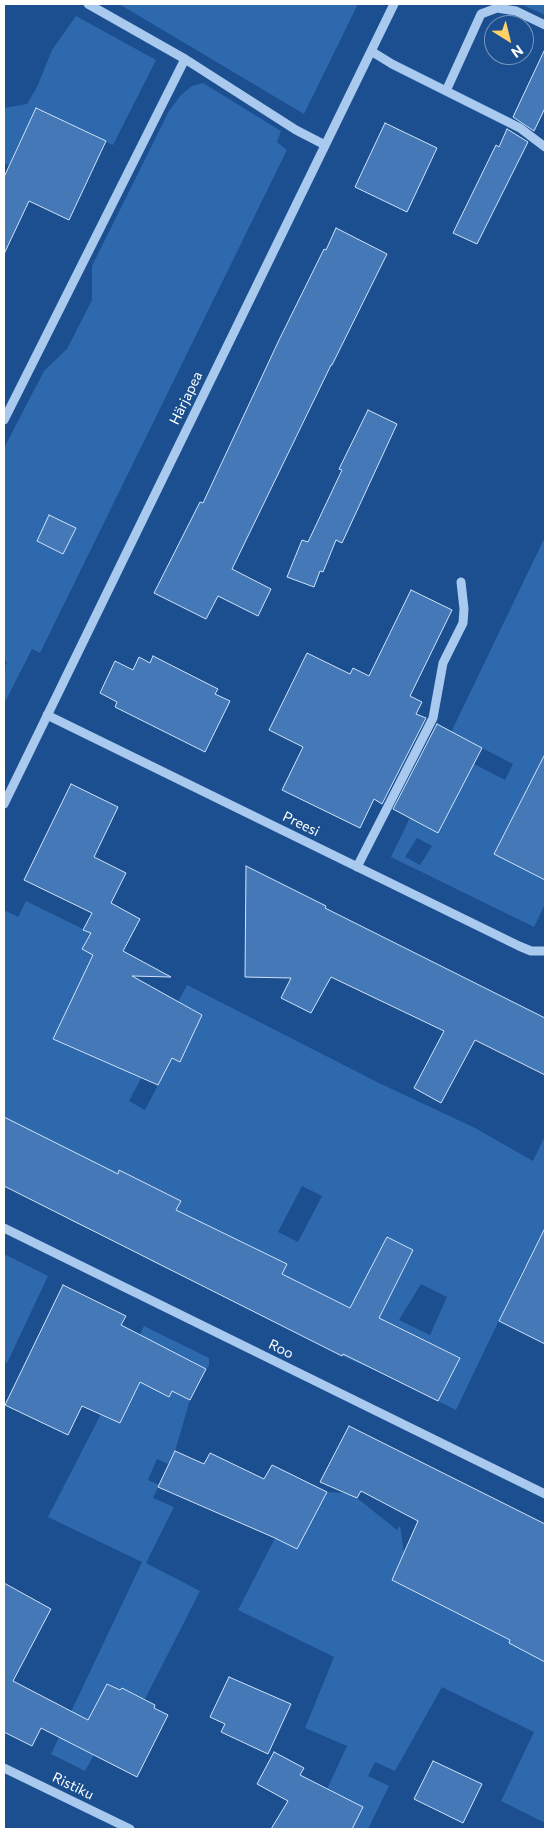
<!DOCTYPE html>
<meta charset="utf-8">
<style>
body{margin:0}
#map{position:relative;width:549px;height:1833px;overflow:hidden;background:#1b4f8f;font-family:Commissioner,sans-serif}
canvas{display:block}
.frame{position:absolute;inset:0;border:5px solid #fff;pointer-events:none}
.north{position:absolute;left:484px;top:15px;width:50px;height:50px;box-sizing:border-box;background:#1b4f8f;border:1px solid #7695bc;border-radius:50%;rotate:144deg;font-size:14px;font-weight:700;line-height:20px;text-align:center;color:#fff}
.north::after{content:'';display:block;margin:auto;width:18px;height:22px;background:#ffd166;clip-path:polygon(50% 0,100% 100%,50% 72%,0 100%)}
</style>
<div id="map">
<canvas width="549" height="1833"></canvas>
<div class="frame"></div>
<div class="north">N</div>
</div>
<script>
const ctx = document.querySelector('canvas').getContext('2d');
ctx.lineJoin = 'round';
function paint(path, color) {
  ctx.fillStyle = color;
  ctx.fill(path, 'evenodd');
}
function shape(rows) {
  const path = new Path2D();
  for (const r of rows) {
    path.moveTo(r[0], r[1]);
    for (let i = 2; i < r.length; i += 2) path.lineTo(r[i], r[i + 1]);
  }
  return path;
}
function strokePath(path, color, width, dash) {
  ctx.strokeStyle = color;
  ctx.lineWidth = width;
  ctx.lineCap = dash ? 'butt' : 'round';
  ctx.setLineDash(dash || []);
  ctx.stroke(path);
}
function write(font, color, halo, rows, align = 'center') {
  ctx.font = font + ' Commissioner,sans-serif';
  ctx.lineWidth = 4;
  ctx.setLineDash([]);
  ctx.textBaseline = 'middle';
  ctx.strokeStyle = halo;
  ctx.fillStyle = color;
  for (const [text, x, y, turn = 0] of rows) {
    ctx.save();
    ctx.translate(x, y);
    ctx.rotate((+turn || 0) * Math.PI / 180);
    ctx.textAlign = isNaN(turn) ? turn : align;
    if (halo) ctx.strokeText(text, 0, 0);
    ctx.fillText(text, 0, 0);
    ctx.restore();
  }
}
paint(shape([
 [119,4,358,4,304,114],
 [520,4,545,4,545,15,541,13],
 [76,16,156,60,113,145,36,108,9,165,4,163,4,108,27,104,37,87,52,50],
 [203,83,281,131,277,142,287,150,40,653,32,649,4,704,4,668,7,662,4,661,4,448,44,371,67,349,92,300,92,266,169,111,181,95,192,86],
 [49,515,76,528,63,553,37,541],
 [545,537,545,754,494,854,539,876,545,864,545,904,534,927,391,857],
 [455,734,513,764,505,780,447,750],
 [417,838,432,846,420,865,405,857],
 [26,901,91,933,82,949,100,958,180,1062,202,1015,178,1002,187,985,379,1083,475,1128,533,1161,545,1136,545,1228,533,1254,545,1260,545,1302,533,1296,542,1275,525,1266,456,1410,438,1401,460,1357,398,1328,377,1371,342,1356,363,1314,304,1285,261,1314,249,1309,274,1258,245,1243,211,1227,186,1278,151,1261,180,1201,119,1171,90,1230,71,1221,98,1164,9,1120,4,1131,4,910,18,917],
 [84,975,127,996,96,1058,53,1039],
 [145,1071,161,1079,145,1110,129,1101],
 [302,1186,322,1196,298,1242,278,1232],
 [387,1237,413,1250,397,1282,370,1269],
 [421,1284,447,1297,430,1335,399,1320],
 [4,1254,48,1276,7,1363,4,1361],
 [144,1326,209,1358,209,1366,206,1369,149,1340,153,1388,168,1397,172,1391,190,1400,175,1451,168,1464,157,1459,148,1480,159,1485,153,1498,174,1507,146,1563,200,1591,145,1699,122,1688,120,1690,107,1684,75,1745,94,1755,85,1771,51,1754,142,1562,48,1517,101,1414,120,1423,139,1385,119,1375],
 [327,1492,344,1493,357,1498,397,1530,400,1525,404,1553,392,1580,473,1621,512,1636,509,1643,545,1662,545,1823,501,1801,534,1732,442,1687,395,1771,375,1762,368,1776,389,1786,368,1829,352,1829,363,1807,327,1789,347,1746,305,1728,334,1657,238,1610,275,1538,297,1549]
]), '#2e69ad');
const building = shape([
 [545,49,545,108,534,131,513,117,545,49],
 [36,108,106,141,69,220,29,201,4,254,4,177,36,108],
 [385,123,437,148,407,212,355,187,385,123],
 [507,129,528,142,477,244,453,233,496,145,499,147,507,129],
 [336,228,387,254,332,365,331,365,232,569,271,589,258,616,218,596,206,619,154,593,200,502,203,503,279,340,324,249,326,250,336,228],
 [368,410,397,424,342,543,336,540,323,572,320,571,314,587,287,577,302,540,308,542,342,470,339,469,368,410],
 [49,515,76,528,63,554,37,541,49,515],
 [411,590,452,610,410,696,422,702,416,714,426,718,382,804,374,799,360,828,282,790,303,747,269,730,307,653,350,674,353,668,369,676,411,590],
 [153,656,218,689,215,694,230,701,205,752,115,707,117,702,100,693,115,661,133,670,139,657,150,663,153,656],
 [437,724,482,748,438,833,393,809,437,724],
 [545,754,545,880,494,854,545,754],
 [71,784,118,807,94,857,126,873,111,903,140,919,123,951,171,977,132,976,202,1015,180,1062,172,1058,158,1085,53,1039,93,955,82,949,91,933,83,930,92,913,24,880,71,784],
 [246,866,326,906,325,908,545,1018,545,1075,475,1040,441,1103,414,1088,444,1031,331,977,311,1013,281,998,291,978,245,977,246,866],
 [4,1117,118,1174,119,1170,181,1201,176,1210,287,1264,282,1274,350,1308,387,1237,413,1250,379,1318,460,1358,438,1401,343,1354,342,1356,4,1186,4,1117],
 [545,1228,545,1344,499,1321,545,1228],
 [63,1285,126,1316,121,1325,206,1369,190,1400,172,1391,169,1397,140,1382,120,1423,82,1406,68,1435,5,1405,63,1285],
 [349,1426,545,1524,545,1662,509,1643,510,1640,392,1580,418,1521,361,1491,357,1498,320,1482,349,1426],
 [175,1451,204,1464,210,1453,264,1479,272,1465,327,1492,297,1549,275,1538,158,1487,175,1451],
 [4,1583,51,1609,13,1681,88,1720,107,1684,120,1690,122,1688,155,1705,154,1708,168,1715,137,1777,41,1728,32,1746,4,1732,4,1583],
 [229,1677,291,1704,268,1754,221,1732,225,1724,210,1717,229,1677],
 [274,1752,304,1768,300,1775,363,1807,352,1829,271,1829,288,1801,257,1784,274,1752],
 [433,1761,482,1784,463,1823,414,1799,433,1761]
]);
paint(building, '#4478b7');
strokePath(building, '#cfe3fa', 1);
strokePath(shape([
 [371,51,392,64,520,128,545,147],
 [185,59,296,130,325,145],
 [446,91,481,14,497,8,516,11,545,25],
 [4,420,185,59,88,4],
 [47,715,519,946,531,951,545,951],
 [4,804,394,4],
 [357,867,433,718,443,663,463,623,464,609,461,582],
 [4,1228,545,1494],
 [4,1768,130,1829]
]), '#a9c9ee', 9);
write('14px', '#fff', '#1b4f8f', [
 ["Härjapea",186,398,-64],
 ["Preesi",301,824,26],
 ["Roo",281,1349,26],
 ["Ristiku",73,1786,26]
]);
</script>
